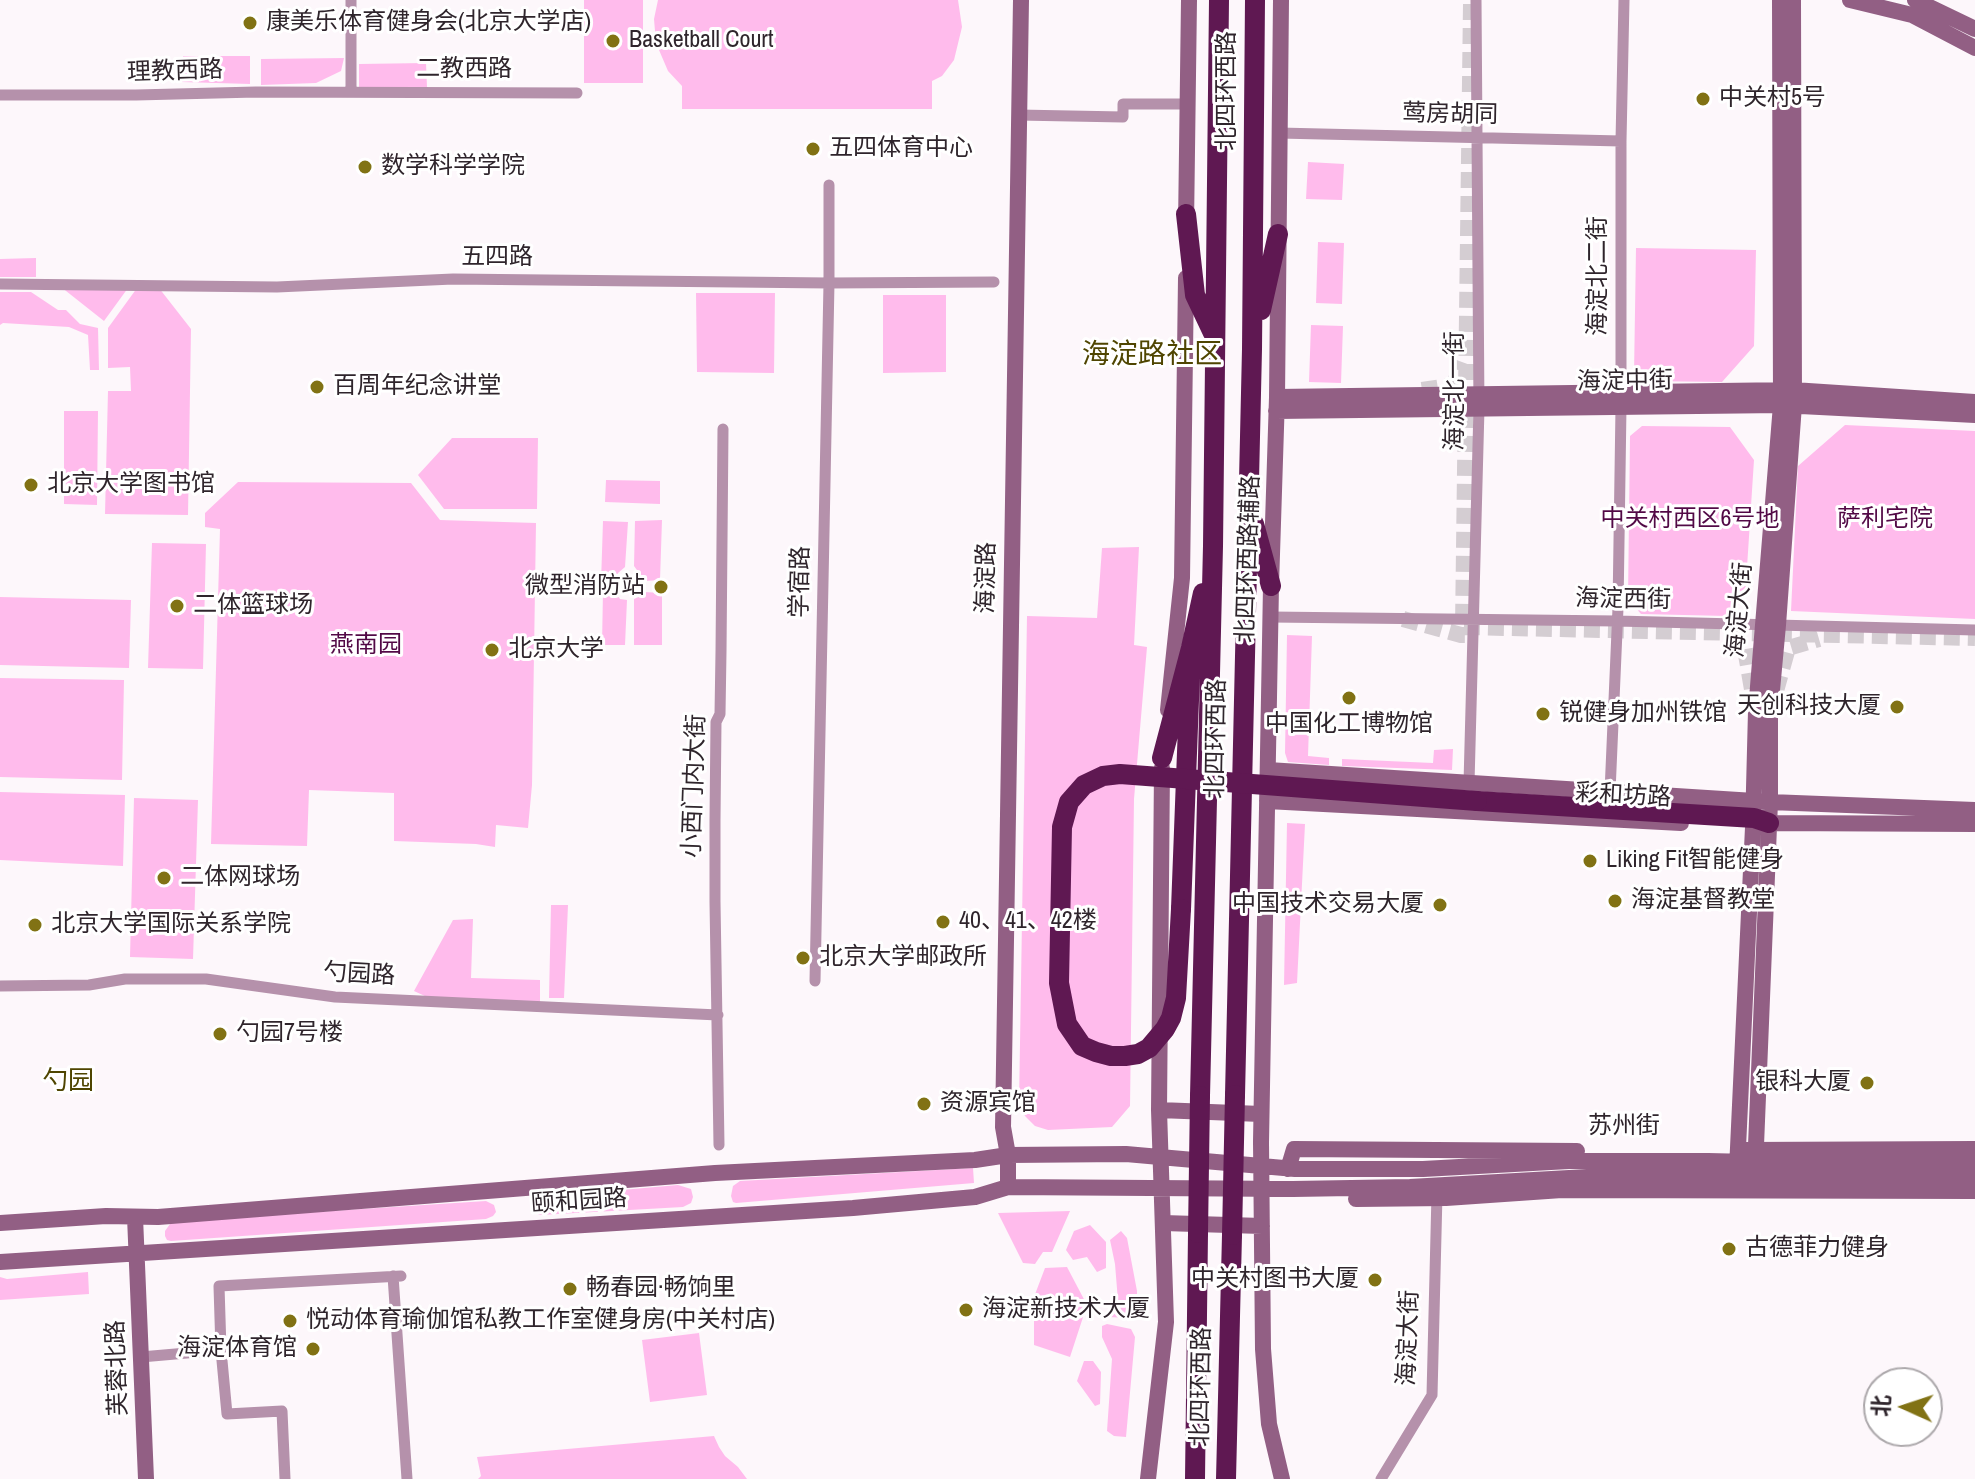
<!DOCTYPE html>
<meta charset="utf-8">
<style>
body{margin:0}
#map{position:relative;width:1975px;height:1479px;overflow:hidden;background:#fdf7fb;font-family:"Archivo Narrow","Noto Sans SC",sans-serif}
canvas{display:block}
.north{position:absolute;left:1863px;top:1367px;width:80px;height:80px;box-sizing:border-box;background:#fff;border:2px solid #aca8ab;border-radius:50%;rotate:273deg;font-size:22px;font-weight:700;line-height:32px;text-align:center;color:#2f252c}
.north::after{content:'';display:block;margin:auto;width:28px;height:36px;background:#817214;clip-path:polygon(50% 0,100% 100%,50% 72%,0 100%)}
</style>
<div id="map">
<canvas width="1975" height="1479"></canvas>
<div class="north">北</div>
</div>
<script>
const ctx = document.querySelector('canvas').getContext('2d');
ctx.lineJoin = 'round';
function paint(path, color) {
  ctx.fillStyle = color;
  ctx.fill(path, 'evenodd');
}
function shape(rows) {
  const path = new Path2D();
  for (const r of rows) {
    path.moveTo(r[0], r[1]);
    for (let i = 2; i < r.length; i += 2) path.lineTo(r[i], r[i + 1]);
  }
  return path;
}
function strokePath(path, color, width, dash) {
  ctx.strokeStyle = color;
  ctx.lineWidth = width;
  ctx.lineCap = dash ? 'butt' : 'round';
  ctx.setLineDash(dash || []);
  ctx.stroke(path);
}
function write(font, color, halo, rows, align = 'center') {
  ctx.font = font + ' "Archivo Narrow","Noto Sans SC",sans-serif';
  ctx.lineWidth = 6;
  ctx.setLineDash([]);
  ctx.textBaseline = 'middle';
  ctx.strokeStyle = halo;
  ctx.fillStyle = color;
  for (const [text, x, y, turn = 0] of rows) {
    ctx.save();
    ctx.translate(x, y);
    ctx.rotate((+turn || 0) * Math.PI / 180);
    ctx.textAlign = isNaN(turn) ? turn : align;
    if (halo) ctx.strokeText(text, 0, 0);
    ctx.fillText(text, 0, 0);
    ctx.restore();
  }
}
paint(shape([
 [584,0,643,0,643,83,584,83],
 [658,0,958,0,962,27,954,60,942,76,932,81,932,109,682,109,682,86,668,71,656,43,654,19],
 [183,56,250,56,250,84,182,82],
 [344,58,341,71,316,83,261,85,261,59],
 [426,63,427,87,359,87,359,64],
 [1308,162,1344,164,1342,200,1306,199],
 [1318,242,1344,243,1342,304,1316,303],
 [1636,248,1756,250,1754,346,1722,382,1644,381,1634,375],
 [36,258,36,277,0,277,0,259],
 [61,287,128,288,104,321],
 [137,288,159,288,191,329,188,515,105,514,108,391,131,391,130,367,108,368,108,328],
 [0,292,31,292,58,310,66,310,80,324,98,328,99,370,90,370,88,335,69,327,3,323,0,325],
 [696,293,775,293,774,373,697,372],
 [883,295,946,295,946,372,883,373],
 [1311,325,1343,326,1341,383,1309,382],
 [64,411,98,411,97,505,64,504],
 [1845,425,1975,431,1975,619,1791,611,1798,466],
 [1642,426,1730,427,1754,460,1745,598,1727,616,1641,614,1628,599,1630,436],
 [452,438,538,438,537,509,444,509,418,475],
 [606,480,660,481,660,504,605,502],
 [238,482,411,483,440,520,536,523,532,785,528,828,496,825,495,847,476,844,394,841,394,793,309,790,307,846,211,844,220,529,205,527,205,513],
 [662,520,660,580,645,581,634,566,635,521],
 [603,521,628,522,625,567,618,573,614,583,601,583],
 [152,543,206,544,203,669,148,668],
 [1139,547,1134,645,1147,647,1134,799,1130,1106,1112,1127,1048,1130,1035,1126,1025,1116,1019,1104,1027,616,1097,618,1102,548],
 [603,591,615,592,620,599,627,600,625,645,602,645],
 [644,592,662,593,662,645,634,645,634,599,641,596],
 [0,597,131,600,129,668,0,665],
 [1287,635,1312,636,1308,756,1329,758,1329,765,1288,762,1285,753],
 [0,678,124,680,122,780,0,777],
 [1453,749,1452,770,1342,766,1342,759,1433,763,1434,750],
 [0,792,125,795,123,866,0,860],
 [134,798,198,800,193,959,130,957],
 [1287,823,1305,824,1297,983,1284,985],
 [551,905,568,905,564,998,549,998],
 [473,919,471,978,540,980,540,1002,427,997,414,991,453,920],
 [973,1168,974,1183,736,1203,733,1202,731,1196,733,1186,740,1181],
 [678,1185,691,1189,693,1197,691,1203,683,1207,540,1215,536,1213,533,1209,537,1199,543,1197],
 [486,1201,494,1205,496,1212,493,1216,486,1219,171,1241,167,1240,165,1236,165,1231,170,1224,176,1221],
 [1070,1211,1052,1252,1043,1252,1035,1264,1023,1263,998,1213],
 [1090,1225,1106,1242,1106,1268,1097,1272,1087,1257,1073,1260,1066,1250,1074,1231],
 [1121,1231,1127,1238,1137,1291,1137,1312,1127,1318,1109,1317,1109,1305,1118,1301,1115,1264,1110,1240],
 [1067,1267,1087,1305,1070,1357,1034,1345,1034,1297,1045,1268],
 [88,1272,89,1294,0,1300,0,1277,7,1279],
 [1107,1324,1131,1329,1135,1337,1126,1437,1114,1436,1107,1431,1112,1359,1102,1337,1102,1326],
 [699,1333,707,1395,650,1402,642,1340],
 [1084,1361,1093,1361,1101,1372,1100,1404,1095,1406,1077,1381],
 [714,1436,719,1447,725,1456,738,1467,747,1479,478,1479,481,1476,477,1457]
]), '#ffbbec');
strokePath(shape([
 [1471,4,1463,627,1975,638],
 [1422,390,1454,385,1462,362],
 [1403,619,1461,635,1474,635],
 [1727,638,1744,643,1754,701],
 [1776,691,1788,648,1819,639]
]), '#d4cdd2', 16, [16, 8]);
strokePath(shape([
 [351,0,351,91],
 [0,95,136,95,256,92,577,93],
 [1018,115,1123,117,1123,104,1188,104],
 [1279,133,1621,141],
 [0,284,277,287,453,279,829,283,994,282],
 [1271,617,1617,621,1975,630],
 [1469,783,1479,408,1476,0],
 [1610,792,1618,608,1621,407,1621,141,1624,0],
 [815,981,829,283,829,185],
 [0,986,89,985,125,979,206,979,335,997,718,1015],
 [719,1145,715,902,715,820,716,722,720,714,721,652,723,429],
 [393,1276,407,1479],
 [221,1350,219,1286,401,1276],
 [141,1357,221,1350,227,1414,282,1411,285,1479],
 [1381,1479,1432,1395,1437,1194]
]), '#b591ab', 11);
strokePath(shape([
 [1281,0,1277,397,1271,586,1261,1142,1263,1349,1269,1424,1282,1479],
 [1850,0,1912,15,1975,48],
 [1915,0,1975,29],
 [1186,226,1189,0],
 [1277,397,1793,390,1975,402],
 [1276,411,1781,405,1975,415],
 [1168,710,1182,578,1186,278],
 [1268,770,1770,802,1975,810],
 [1267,801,1681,823],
 [1760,825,1769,823,1975,824],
 [1159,1110,1261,1114],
 [1745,1150,1975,1149],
 [1288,1169,1294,1149,1577,1151],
 [1737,1169,1753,827,1756,711,1781,405,1780,0],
 [1755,1170,1770,802,1770,712,1778,625,1794,405,1793,0],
 [1008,1187,1008,1155,1003,1127,1021,0],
 [1356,1199,1446,1198,1562,1190,1975,1191],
 [135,1217,146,1479],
 [0,1223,106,1216,158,1217,715,1173,975,1160,1008,1155,1126,1154,1295,1169,1423,1169,1569,1161,1708,1161,1792,1163,1975,1164],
 [1163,1223,1262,1226],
 [0,1262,853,1208,975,1197,1008,1187,1293,1189,1410,1187,1587,1177,1975,1177],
 [1148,1479,1166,1322,1159,1110,1162,768]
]), '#925f84', 16);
strokePath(shape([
 [1186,214,1195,295,1213,333],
 [1261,310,1278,234],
 [1254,524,1271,586],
 [1162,758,1191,648,1203,593],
 [1477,801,1754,818,1769,823],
 [1181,909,1191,648],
 [1235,1095,1252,349,1255,0],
 [1200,1096,1213,546,1219,0],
 [1195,1479,1198,1233],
 [1226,1479,1232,1235]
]), '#5f1852', 20);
strokePath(shape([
 [1181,909,1176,998,1171,1018,1165,1029,1149,1048,1138,1054,1125,1056,1111,1056,1096,1052,1082,1046,1067,1024,1059,983,1062,827,1069,802,1084,785,1103,776,1120,774,1477,801],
 [1198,1233,1200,1096],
 [1232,1235,1235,1095]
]), '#5f1852', 20);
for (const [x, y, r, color] of [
 [250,23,8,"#817214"],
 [613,41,8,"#817214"],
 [1703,99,8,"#817214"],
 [813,149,8,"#817214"],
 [365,167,8,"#817214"],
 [317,387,8,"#817214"],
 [31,485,8,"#817214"],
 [661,587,8,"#817214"],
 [177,606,8,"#817214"],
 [492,650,8,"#817214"],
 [1349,698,8,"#817214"],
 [1897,707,8,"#817214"],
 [1543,714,8,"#817214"],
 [1590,861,8,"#817214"],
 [164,878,8,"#817214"],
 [1615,901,8,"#817214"],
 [1440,905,8,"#817214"],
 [943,922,8,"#817214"],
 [35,925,8,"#817214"],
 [803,958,8,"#817214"],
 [220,1034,8,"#817214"],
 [1867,1083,8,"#817214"],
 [924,1104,8,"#817214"],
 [1729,1249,8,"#817214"],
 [1375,1280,8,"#817214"],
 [570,1289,8,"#817214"],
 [966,1310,8,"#817214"],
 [290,1321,8,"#817214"],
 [313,1349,8,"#817214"]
]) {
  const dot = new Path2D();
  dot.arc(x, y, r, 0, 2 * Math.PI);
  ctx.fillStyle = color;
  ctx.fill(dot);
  strokePath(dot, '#fff', 3);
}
write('24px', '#2f252c', '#fff', [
 ["康美乐体育健身会(北京大学店)",266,23],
 ["Basketball Court",629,41],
 ["中关村5号",1719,99],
 ["五四体育中心",829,149],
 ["数学科学学院",381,167],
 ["百周年纪念讲堂",333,387],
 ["北京大学图书馆",47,485],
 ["微型消防站",645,587,"right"],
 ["二体篮球场",193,606],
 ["北京大学",508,650],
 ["天创科技大厦",1881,707,"right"],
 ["锐健身加州铁馆",1559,714],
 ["中国化工博物馆",1349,725,"center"],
 ["Liking Fit智能健身",1606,861],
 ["二体网球场",180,878],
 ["海淀基督教堂",1631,901],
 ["中国技术交易大厦",1424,905,"right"],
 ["40、41、42楼",959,922],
 ["北京大学国际关系学院",51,925],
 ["北京大学邮政所",819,958],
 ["勺园7号楼",236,1034],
 ["银科大厦",1851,1083,"right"],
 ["资源宾馆",940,1104],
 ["古德菲力健身",1745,1249],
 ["中关村图书大厦",1359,1280,"right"],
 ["畅春园·畅饷里",586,1289],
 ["海淀新技术大厦",982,1310],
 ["悦动体育瑜伽馆私教工作室健身房(中关村店)",306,1321],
 ["海淀体育馆",297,1349,"right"]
], 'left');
write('24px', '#2f252c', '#fff', [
 ["二教西路",464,70],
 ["理教西路",175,72,-2],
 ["北四环西路",1228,91,-90],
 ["莺房胡同",1450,115,1],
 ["五四路",497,258],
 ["海淀北二街",1599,276,-90],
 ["海淀中街",1625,382,-1],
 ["海淀北一街",1456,391,-90],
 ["北四环西路辅路",1249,559,-88],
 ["海淀路",987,578,-89],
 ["学宿路",801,582,-89],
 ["海淀西街",1623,600,1],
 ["海淀大街",1740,610,-85],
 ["北四环西路",1217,739,-89],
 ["小西门内大街",695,786,-88],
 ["彩和坊路",1623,796,3],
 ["勺园路",359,975,3],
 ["苏州街",1624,1127],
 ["颐和园路",579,1202,-4],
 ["海淀大街",1409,1338,-88],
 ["芙蓉北路",118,1368,-92],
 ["北四环西路",1202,1387,-89]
]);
write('24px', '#520946', '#fff', [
 ["中关村西区6号地",1690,520],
 ["萨利宅院",1885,520],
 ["燕南园",366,646]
]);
write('26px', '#4f4501', '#fff', [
 ["勺园",68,1082]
]);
write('28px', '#4f4501', '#fff', [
 ["海淀路社区",1152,355]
]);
</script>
